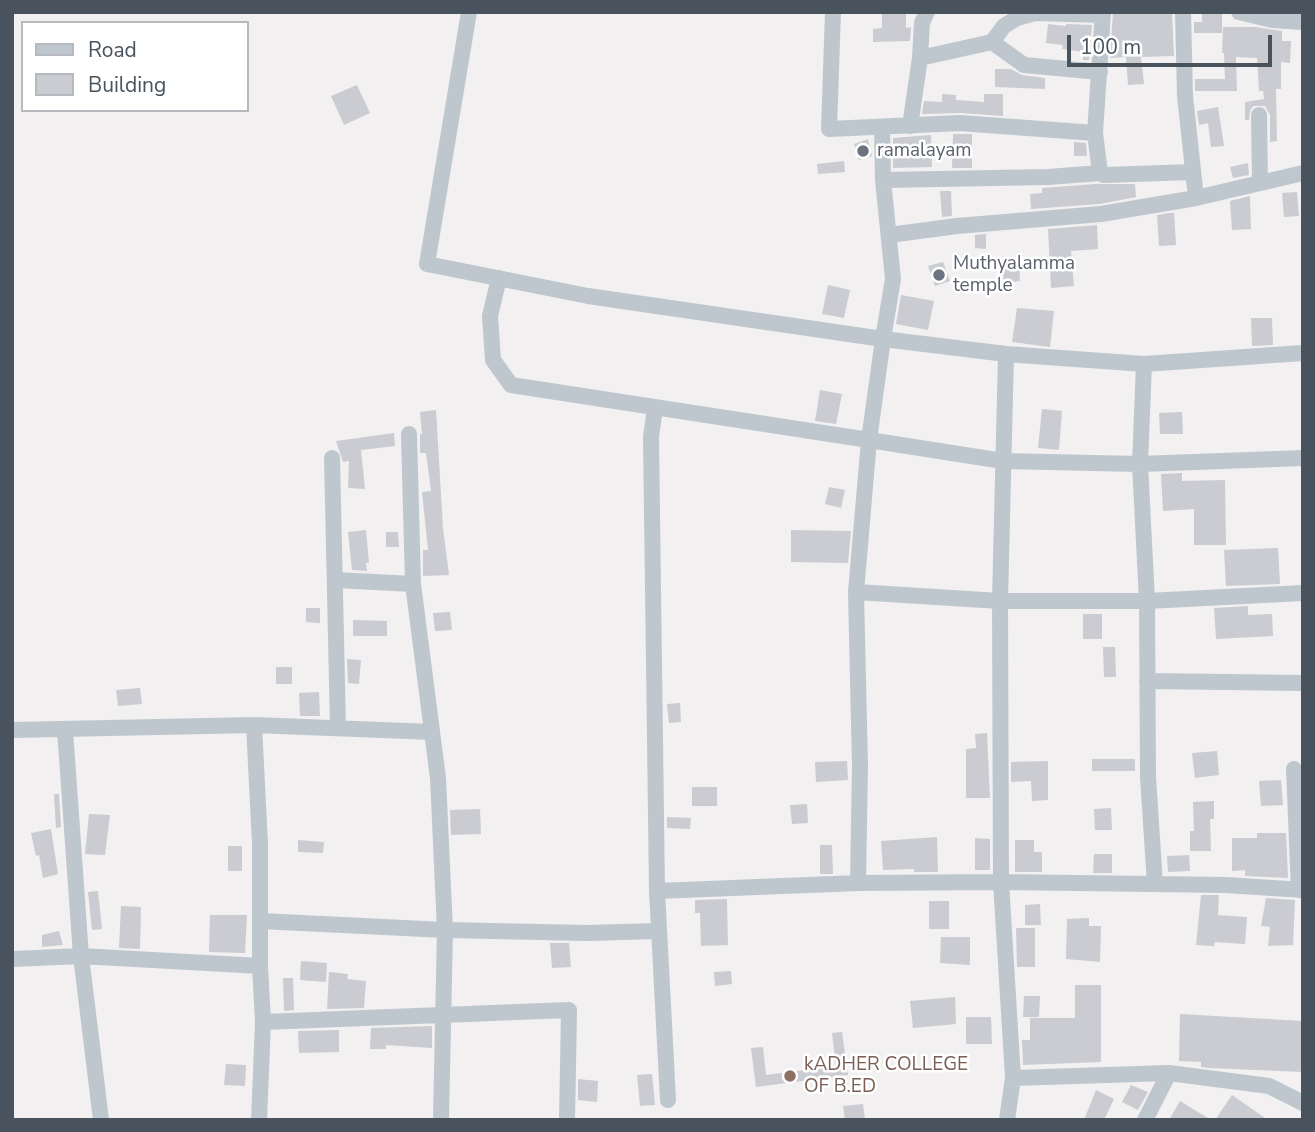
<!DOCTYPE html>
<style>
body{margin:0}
#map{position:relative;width:1315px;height:1132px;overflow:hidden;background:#f2f0f0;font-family:"Nunito Sans",sans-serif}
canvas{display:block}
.frame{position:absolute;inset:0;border:14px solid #48535d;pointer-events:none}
.legend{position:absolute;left:21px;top:21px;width:228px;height:91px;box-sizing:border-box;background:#fff;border:2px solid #b6babe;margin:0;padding:9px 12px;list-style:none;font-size:21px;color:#48535d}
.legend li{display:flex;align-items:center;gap:14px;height:35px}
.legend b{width:35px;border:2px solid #b6babe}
.scale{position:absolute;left:1067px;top:35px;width:205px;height:32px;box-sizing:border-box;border:4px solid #48535d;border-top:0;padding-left:9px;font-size:21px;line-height:24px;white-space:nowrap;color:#48535d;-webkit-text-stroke:5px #fff;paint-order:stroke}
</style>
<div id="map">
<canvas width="1315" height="1132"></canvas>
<div class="frame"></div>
<ul class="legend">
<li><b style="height:9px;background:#bec7ce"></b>Road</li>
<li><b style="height:19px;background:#caccd2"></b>Building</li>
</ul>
<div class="scale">100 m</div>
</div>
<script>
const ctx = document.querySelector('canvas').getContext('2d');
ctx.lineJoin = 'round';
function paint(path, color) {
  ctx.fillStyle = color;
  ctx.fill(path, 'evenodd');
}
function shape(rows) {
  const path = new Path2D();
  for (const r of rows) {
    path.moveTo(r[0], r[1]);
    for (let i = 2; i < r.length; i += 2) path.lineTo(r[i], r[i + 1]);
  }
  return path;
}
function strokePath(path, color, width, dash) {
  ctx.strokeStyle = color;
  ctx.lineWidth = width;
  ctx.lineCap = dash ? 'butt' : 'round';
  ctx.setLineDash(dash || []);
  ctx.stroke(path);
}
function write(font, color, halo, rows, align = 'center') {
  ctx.font = font + ' "Nunito Sans",sans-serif';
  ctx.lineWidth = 5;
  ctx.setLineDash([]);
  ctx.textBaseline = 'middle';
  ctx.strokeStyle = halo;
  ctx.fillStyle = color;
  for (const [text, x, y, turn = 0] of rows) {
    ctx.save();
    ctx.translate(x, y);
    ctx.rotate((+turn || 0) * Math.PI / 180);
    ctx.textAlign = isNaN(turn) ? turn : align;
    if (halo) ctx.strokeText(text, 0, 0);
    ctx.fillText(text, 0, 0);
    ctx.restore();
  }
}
paint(shape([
 [882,12,906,12,906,28,911,27,910,41,873,42,873,29,882,28],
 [1113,12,1172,12,1174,56,1141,57,1144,84,1128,85,1126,57,1110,58],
 [1202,12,1222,12,1222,33,1194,33,1194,22,1202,22],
 [1048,24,1066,26,1066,24,1092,25,1089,60,1083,60,1083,52,1062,49,1063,45,1046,43],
 [1223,27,1255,27,1282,31,1282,41,1291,41,1290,63,1281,62,1281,89,1276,89,1277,141,1270,142,1270,115,1265,106,1253,106,1250,111,1249,120,1245,120,1245,102,1264,99,1263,91,1259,91,1257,58,1236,57,1237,91,1195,91,1195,79,1225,79,1224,53,1222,53],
 [995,69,1011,69,1022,75,1045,78,1045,89,995,87],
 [357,85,370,113,344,125,331,96],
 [942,94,956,95,956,100,984,102,984,94,1003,94,1003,116,961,113,922,114,924,101,942,102],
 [1218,107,1224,146,1211,147,1208,123,1199,125,1197,111],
 [953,134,972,134,972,168,952,168],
 [931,135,932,167,893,168,893,138],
 [868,139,872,156,859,160,854,144],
 [1074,142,1086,143,1087,156,1074,156],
 [844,161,845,172,818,174,817,164],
 [1248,163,1249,175,1233,178,1230,167],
 [1095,184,1135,184,1136,197,1100,204,1031,209,1030,194,1042,193,1042,188],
 [940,191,951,191,952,216,942,217],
 [1297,192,1299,216,1284,217,1282,193],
 [1250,196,1251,229,1232,230,1230,201],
 [1170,213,1174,213,1176,245,1159,246,1157,215],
 [1097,225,1098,249,1071,251,1074,286,1051,288,1048,229],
 [986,234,986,249,975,248,975,235],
 [943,262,950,281,935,286,928,266],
 [1019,262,1020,281,1004,283,1002,264],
 [828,285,850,290,844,318,822,314],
 [901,295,934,301,928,330,896,324],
 [1017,308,1054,311,1050,347,1012,342],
 [1251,318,1272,318,1273,345,1252,346],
 [820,390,842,394,836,424,815,421],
 [1042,409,1062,411,1059,450,1038,448],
 [436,410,443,528,449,575,423,576,423,550,428,550,422,492,431,491,426,453,420,453,420,434,422,434,420,412],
 [1182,412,1183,434,1160,434,1159,413],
 [394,433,395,446,361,450,365,489,348,488,349,461,343,462,336,441],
 [1182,473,1182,481,1225,480,1226,545,1194,545,1194,509,1163,511,1161,474],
 [829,487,845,490,841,508,825,504],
 [366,530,369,563,366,563,367,571,352,570,348,532],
 [791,530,851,531,848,563,791,562],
 [386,532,398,532,399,547,386,547],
 [1278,548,1280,584,1226,586,1224,550],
 [1248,606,1248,615,1272,614,1273,636,1216,639,1214,608],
 [306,608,320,608,320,623,306,622],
 [450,612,452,630,435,631,433,613],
 [1083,614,1102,614,1102,639,1083,639],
 [353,620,387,621,387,636,353,636],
 [1103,647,1115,647,1116,677,1104,677],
 [347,659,361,660,359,684,348,683],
 [276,667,292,667,292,684,276,684],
 [140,688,142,704,118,706,116,690],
 [319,692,320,716,300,716,299,693],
 [680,703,681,722,669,723,667,704],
 [987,733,990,798,966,798,966,749,976,748,975,734],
 [1217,751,1219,775,1195,778,1192,753],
 [1092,759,1135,759,1135,771,1092,771],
 [847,761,848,780,816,782,815,762],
 [1048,761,1048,800,1032,801,1031,781,1011,782,1011,762],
 [1281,780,1283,805,1261,806,1259,781],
 [692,787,717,787,717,806,692,806],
 [54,794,59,794,61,827,56,828],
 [1214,801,1214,819,1210,819,1211,851,1190,851,1190,831,1194,831,1193,802],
 [807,804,808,823,792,824,790,805],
 [1111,808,1112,830,1095,830,1094,809],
 [480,809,481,834,451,835,450,810],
 [89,814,110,815,105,855,85,854],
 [667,817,691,818,690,829,667,828],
 [51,829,58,874,43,878,39,855,36,856,31,833],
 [1257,833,1286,833,1288,878,1245,876,1245,870,1232,871,1232,838,1257,838],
 [937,837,938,872,914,872,914,869,883,870,881,841],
 [975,838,990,839,990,870,975,870],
 [298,840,324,842,323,853,298,852],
 [1015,840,1034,840,1034,852,1042,852,1042,872,1015,872],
 [820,845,832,845,833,874,820,874],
 [228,846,242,846,242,871,228,871],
 [1094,854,1112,854,1112,873,1093,873],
 [1189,855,1190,871,1168,872,1167,856],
 [98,891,102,929,92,930,88,892],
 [1201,895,1219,895,1218,915,1247,917,1245,944,1215,942,1214,946,1196,945],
 [1266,898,1295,900,1293,945,1268,946,1270,927,1261,926],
 [727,899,728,945,701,946,700,913,695,913,695,900],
 [929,901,949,901,949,929,929,929],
 [1040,904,1041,925,1025,925,1025,905],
 [121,906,141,907,140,949,119,948],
 [210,915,247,915,245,953,209,952],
 [1089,918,1089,926,1101,926,1100,962,1066,959,1067,919],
 [1016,928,1035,928,1035,967,1017,967],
 [59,931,63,945,42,947,42,935],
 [941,937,970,937,970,965,940,963],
 [550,943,569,943,571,967,552,968],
 [301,961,327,963,326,982,300,980],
 [731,971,732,984,715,986,714,972],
 [329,972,348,974,347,979,366,981,364,1008,327,1009],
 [283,978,293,978,294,1010,284,1011],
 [1075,985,1101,985,1101,1062,1023,1065,1022,1040,1030,1040,1030,1018,1075,1018],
 [1024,996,1040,996,1039,1017,1023,1017],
 [955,997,956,1024,913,1028,910,1001],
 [1180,1014,1303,1021,1303,1072,1209,1068,1201,1067,1201,1062,1179,1061],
 [966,1017,991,1017,992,1044,966,1044],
 [432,1026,432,1048,386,1045,386,1049,370,1049,371,1028],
 [339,1030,339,1052,299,1053,298,1031],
 [842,1032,848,1075,756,1087,751,1048,763,1047,766,1075,836,1066,832,1033],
 [226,1064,246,1065,245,1086,224,1085],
 [652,1074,655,1105,640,1106,637,1075],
 [578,1079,598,1081,597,1102,578,1100],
 [1131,1085,1148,1092,1138,1110,1122,1102],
 [1096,1090,1114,1099,1104,1120,1084,1120],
 [1232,1095,1268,1120,1215,1120],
 [1180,1101,1211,1120,1169,1120],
 [863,1104,865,1120,845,1120,843,1106]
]), '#caccd2');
strokePath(shape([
 [469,12,427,264,588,296,883,339,893,279,883,180,882,127],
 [833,12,829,129,960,123,1095,133,1103,12],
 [1183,12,1185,96,1196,198,1303,173],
 [1239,12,1272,20,1303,22],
 [992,42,1004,26,1017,18,1035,13,1103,15],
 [920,58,992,42,1024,65,1100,72],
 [1259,115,1260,183],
 [910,126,920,58,922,23,927,12],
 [1095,133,1100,173,1104,175,1193,172],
 [883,180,1048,177,1100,173],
 [889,235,957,226,1101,214,1196,198],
 [499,278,490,316,493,360,511,385,869,440,856,592,860,766,858,883],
 [1303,353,1144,364,1006,354,883,339,869,440,1003,461,1140,464,1303,458],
 [1006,354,1000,601,1001,882,1013,1078,1007,1120],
 [1144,364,1140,464,1147,601,1148,777,1155,884],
 [655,408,651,437,657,891],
 [409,434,413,584,438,778,445,930,441,1120],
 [332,458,338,727],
 [336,580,413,584],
 [856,592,1000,601,1147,601,1303,593],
 [1147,681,1303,683],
 [254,725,260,844,260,966,263,1022,259,1120],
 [12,730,254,725,432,732],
 [65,730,81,956,101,1120],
 [1294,769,1299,890],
 [260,921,445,930,587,933,659,931],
 [12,959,81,956,260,966],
 [263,1022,569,1010,567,1120],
 [1013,1078,1169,1073,1269,1086,1303,1103],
 [668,1100,657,891,858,883,1001,882,1226,885,1303,890],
 [1145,1120,1169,1073]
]), '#bec7ce', 16);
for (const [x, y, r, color] of [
 [863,151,7,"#6b7280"],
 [939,275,7,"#6b7280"],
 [790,1076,7,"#8d6e63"]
]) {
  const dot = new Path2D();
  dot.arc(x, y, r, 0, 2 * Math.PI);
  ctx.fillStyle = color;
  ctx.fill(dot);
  strokePath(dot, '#fff', 2.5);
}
write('19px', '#5b616d', '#fff', [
 ["ramalayam",877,151],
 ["Muthyalamma",953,264],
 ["temple",953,286]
], 'left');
write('19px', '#785e54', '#fff', [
 ["kADHER COLLEGE",804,1065],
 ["OF B.ED",804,1087]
], 'left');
</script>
